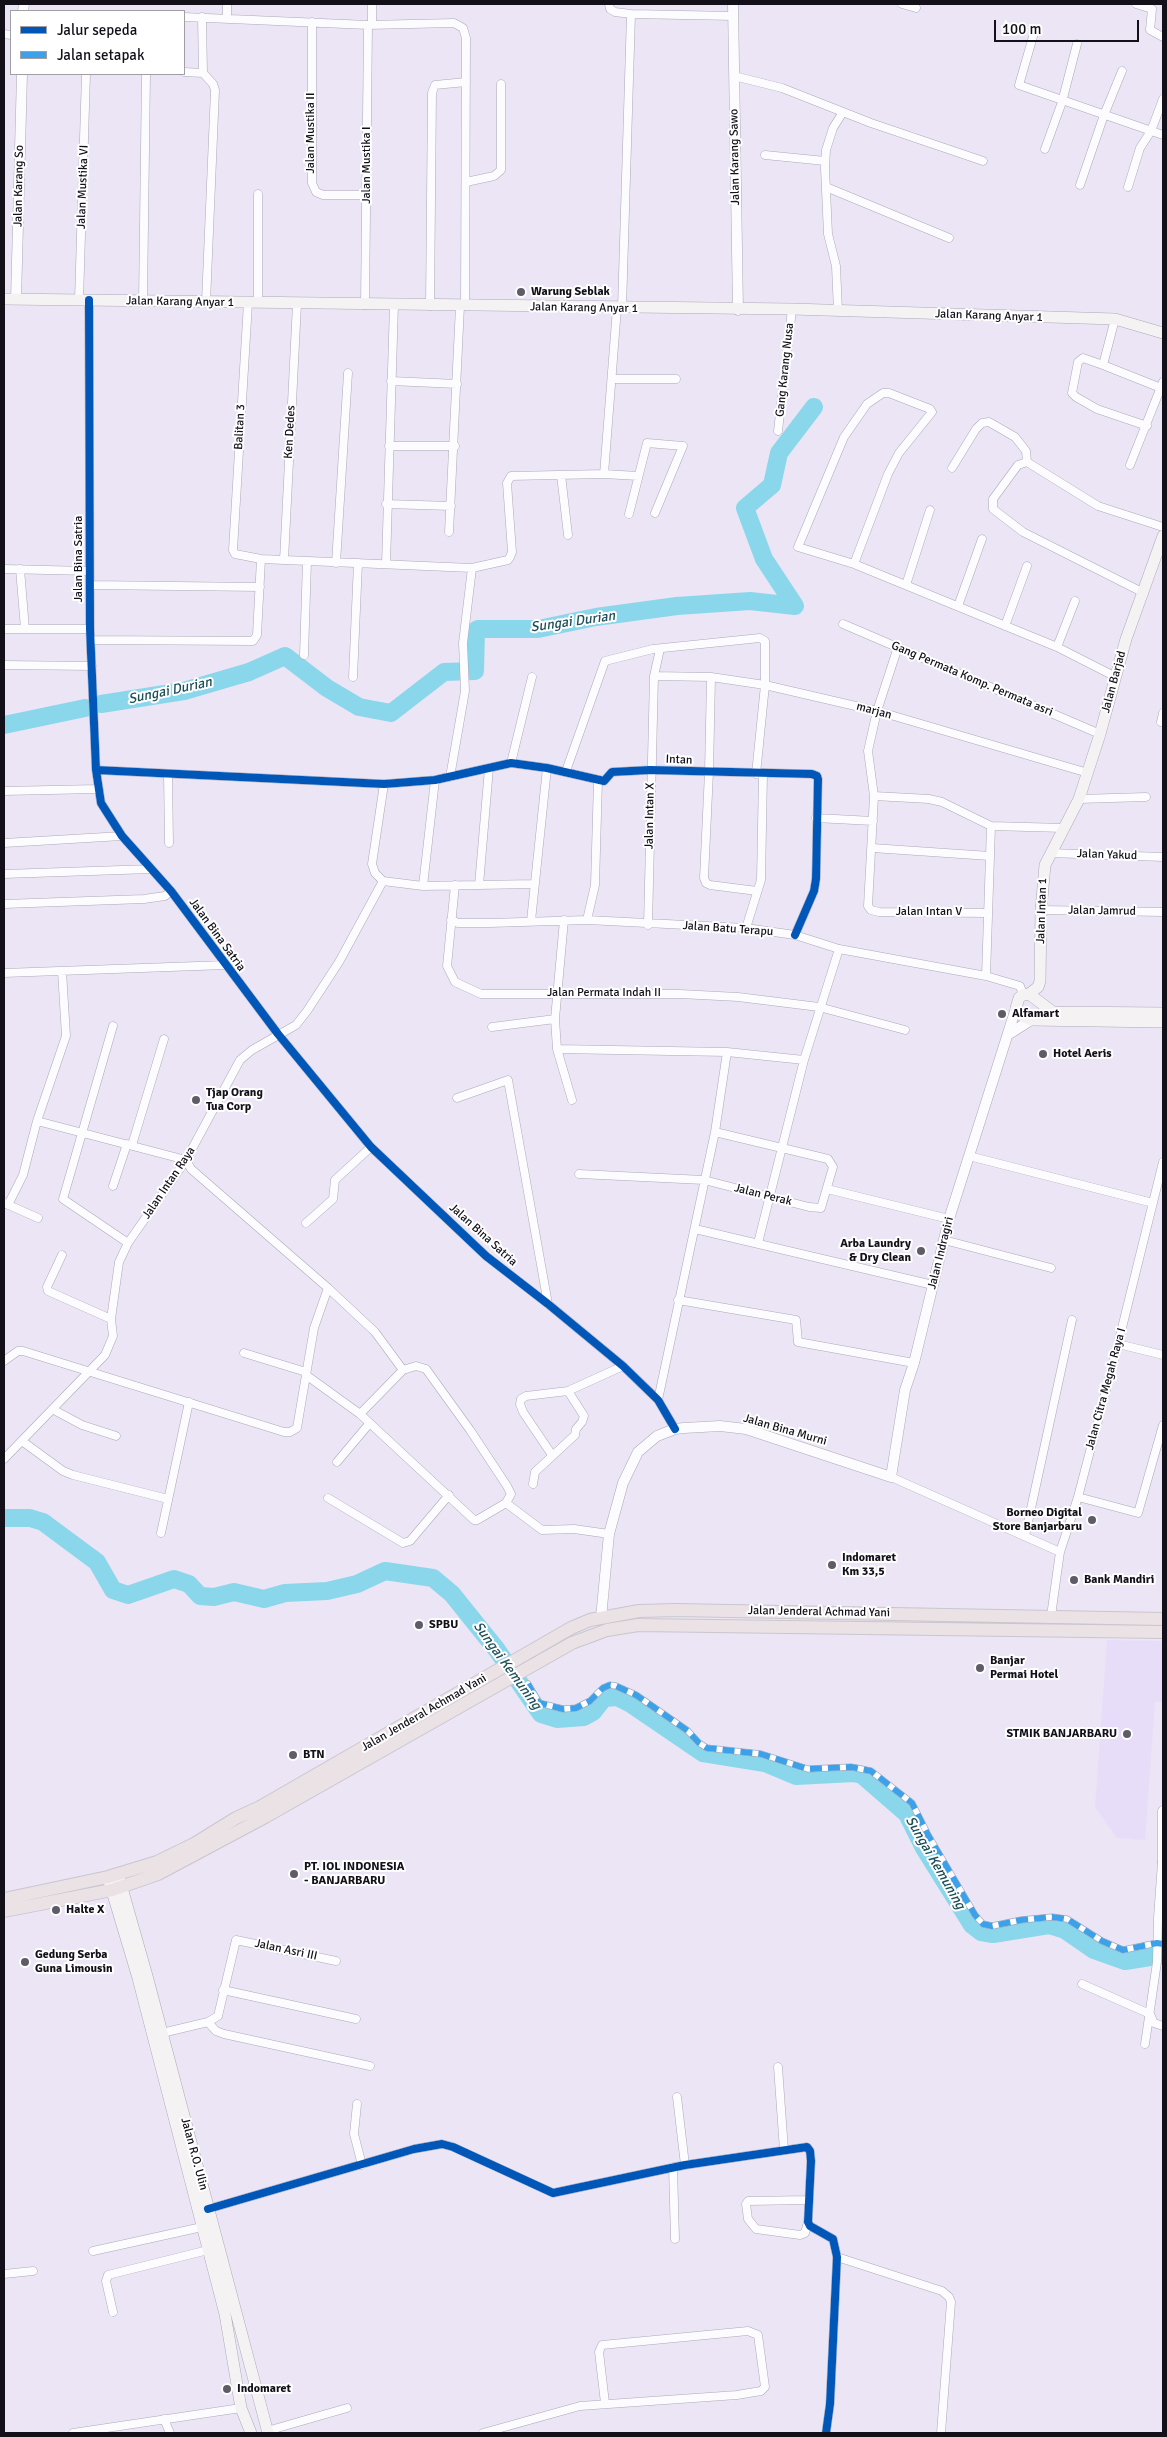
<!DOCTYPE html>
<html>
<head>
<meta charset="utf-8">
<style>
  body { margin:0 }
  #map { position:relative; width:1167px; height:2437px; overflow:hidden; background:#ebe5f6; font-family:Signika,sans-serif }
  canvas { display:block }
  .frame { position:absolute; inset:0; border:5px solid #13101a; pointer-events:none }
  .legend { position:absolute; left:10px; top:10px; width:175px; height:65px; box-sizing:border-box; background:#fff; border:1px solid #a19fa3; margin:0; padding:6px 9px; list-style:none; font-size:15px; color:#13101a }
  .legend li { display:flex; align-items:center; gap:10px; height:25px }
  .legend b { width:25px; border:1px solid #a19fa3 }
  .scale { position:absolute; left:994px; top:20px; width:145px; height:22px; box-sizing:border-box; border:2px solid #13101a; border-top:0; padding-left:6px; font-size:15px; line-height:18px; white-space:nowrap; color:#13101a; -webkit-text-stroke:4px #fff; paint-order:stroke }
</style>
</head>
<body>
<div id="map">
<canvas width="1167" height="2437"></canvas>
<div class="frame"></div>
<ul class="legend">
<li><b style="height:6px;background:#0057b8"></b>Jalur sepeda</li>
<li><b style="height:6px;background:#3da1ea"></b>Jalan setapak</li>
</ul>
<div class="scale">100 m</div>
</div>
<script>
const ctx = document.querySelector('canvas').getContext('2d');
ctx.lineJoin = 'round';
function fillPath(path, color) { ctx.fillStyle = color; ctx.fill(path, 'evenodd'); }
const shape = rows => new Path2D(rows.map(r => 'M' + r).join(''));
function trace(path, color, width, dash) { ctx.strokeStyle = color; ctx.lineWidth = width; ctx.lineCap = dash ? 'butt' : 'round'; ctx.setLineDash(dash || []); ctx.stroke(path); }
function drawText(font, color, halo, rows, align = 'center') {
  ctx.font = font + ' Signika,sans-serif'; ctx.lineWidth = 4; ctx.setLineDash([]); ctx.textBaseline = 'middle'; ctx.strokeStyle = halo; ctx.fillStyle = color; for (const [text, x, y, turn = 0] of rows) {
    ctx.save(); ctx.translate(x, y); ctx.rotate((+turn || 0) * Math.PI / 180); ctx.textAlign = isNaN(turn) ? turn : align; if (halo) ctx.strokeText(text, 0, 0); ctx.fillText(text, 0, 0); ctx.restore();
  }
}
fillPath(shape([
  [1107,1640,1163,1641,1163,1702,1155,1702,1145,1840,1117,1838,1095,1807]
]), '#e7ddf9');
trace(shape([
  [101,704,184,691,249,672,285,656,327,688,359,707,391,713,444,672,475,671,476,630,478,629,538,629,596,617,677,606,750,601,795,606,764,559,745,508,772,485,779,453,814,407],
  [4,725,85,708],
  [4,1518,30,1518,43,1522,97,1562,113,1590,128,1595,174,1579,189,1584,200,1596,214,1597,234,1592,264,1599,285,1593,327,1591,357,1584,385,1571,433,1578,452,1594,497,1650,541,1714,557,1719,584,1717,593,1712,604,1698,617,1697,631,1704,703,1753,765,1763,796,1776,854,1773,862,1775,907,1814,924,1848,972,1925,981,1932,993,1934,1049,1925,1065,1930,1094,1950,1125,1961,1163,1955]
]), '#8ad7eb', 18);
const pedestrian = shape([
  [528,1684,539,1703,563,1709,576,1708,590,1701,603,1688,610,1685,616,1686,636,1695,688,1731,699,1743,707,1748,761,1754,808,1769,851,1767,871,1771,912,1803,928,1835,975,1915,983,1924,992,1926,1021,1920,1052,1917,1067,1919,1102,1941,1123,1950,1157,1943,1163,1944]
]);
const minor = shape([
  [609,4,610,9,615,12,631,14,734,16],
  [902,4,916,8],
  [1136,4,1152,9,1150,30,1163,37],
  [184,17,368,25,454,23,463,28,466,38,465,306],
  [202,17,203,73,213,84,215,90,206,302],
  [227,18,227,4],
  [312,22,312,183,316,192,323,195,367,195],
  [372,24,372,4],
  [1034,33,1019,85,1163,135],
  [4,34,11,35],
  [184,72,203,73],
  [734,76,782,88,871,123,983,161],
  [1045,149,1062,102,1077,44],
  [765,155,825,161],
  [466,182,494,176,501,170,501,84],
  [1080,185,1104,115,1122,71],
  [826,187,949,238],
  [1128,187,1140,148,1151,131,1163,99],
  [258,194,258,302],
  [79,300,86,74],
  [89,300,90,629,96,770,101,803,122,836,171,891,278,1034,371,1147,486,1256,548,1304,623,1366,658,1400,675,1429],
  [143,301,146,74],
  [248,303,233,550,235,554,261,559,472,568,508,560,510,557,512,552,507,483,511,476,604,474,617,308],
  [365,305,368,25],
  [430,306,432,93,435,85,466,82],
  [622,308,631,14],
  [838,311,836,266,828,234,825,168,826,150,833,128,843,112],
  [1115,319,1103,365,1083,358,1078,362,1072,393,1076,397,1097,409,1147,426],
  [1103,365,1161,388],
  [612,379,676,379],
  [391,381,457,384],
  [778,431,792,309],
  [389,446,455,446],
  [1130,465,1163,382],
  [952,468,976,429,982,423,989,422,1015,437,1026,451,1027,462],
  [604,474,638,476],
  [561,475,568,535],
  [386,504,451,506],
  [629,514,647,443,683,446,655,513],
  [449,532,460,306],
  [284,560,297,304],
  [336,563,348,373],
  [386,564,394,305],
  [854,564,888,474,899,453,932,412,930,409,889,393,883,393,867,404,844,437,798,547,854,564,1057,647,1114,676],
  [4,569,89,571],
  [20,569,25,629],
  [90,585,260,587],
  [906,585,930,510],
  [1144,593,1023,532,993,509,993,499,1018,465,1027,462,1098,506,1163,527],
  [958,606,982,539],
  [843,624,1100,734],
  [1005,626,1027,566],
  [4,629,90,629],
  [91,640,253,641,257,635,261,559],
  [898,647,877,711,868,751,874,796,868,906,871,910,879,912,987,913],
  [1057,647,1075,601],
  [304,655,307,561],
  [4,665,92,666],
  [654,676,711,677,765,685,877,711,1088,773],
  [353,677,358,563],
  [711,677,709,772,704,878,706,883,710,885,757,891],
  [1161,722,1163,713],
  [511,763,532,677],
  [96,770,384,784,435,780,511,763,547,768,604,781,612,772,650,770,812,774,817,776,818,779,816,879,814,891,795,935],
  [566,771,605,661,653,649,760,638,765,641,765,685,756,774],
  [168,775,169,843],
  [450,777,465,691,463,643,472,568],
  [4,791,97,789],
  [874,796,929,799,942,802,991,826,1064,828],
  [1079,799,1146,797],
  [816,818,873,821],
  [4,843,122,836],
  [872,848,990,856],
  [1050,853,1163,857],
  [4,874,151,869],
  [383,881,423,886,534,884],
  [383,881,375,873,372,864,384,784],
  [455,885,447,966,455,982,481,994,680,994,738,997,819,1007,905,1030],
  [479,885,489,768],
  [423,886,435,780],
  [4,904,144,899,165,896,171,891],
  [1041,910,1163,912],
  [451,920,458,923,490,923,587,920,746,928,795,935,839,949,986,976,1020,986,1023,995],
  [564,920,555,1019,557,1049,727,1052,715,1132,658,1400],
  [587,920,595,885,598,780],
  [531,921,547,768],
  [648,925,654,676,660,649],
  [746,928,761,880,763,774],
  [62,971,66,1036,37,1121,186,1160,191,1169,328,1288,375,1332,403,1370,360,1414],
  [4,973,225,965],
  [986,976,991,826],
  [113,1026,63,1199,128,1243],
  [492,1027,555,1019],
  [557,1049,572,1100],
  [727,1052,804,1060],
  [457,1098,508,1080,548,1304],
  [132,1145,164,1039],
  [969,1156,1153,1203],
  [579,1174,704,1180,809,1207,821,1208,833,1167,828,1159,715,1132],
  [113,1186,127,1144],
  [827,1189,949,1219],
  [4,1203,38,1218],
  [8,1205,23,1175,37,1121],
  [306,1223,333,1199,335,1180,371,1147],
  [695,1229,933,1285],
  [944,1240,1051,1268],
  [758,1243,804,1060,839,949],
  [62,1255,47,1287,48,1291,111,1319],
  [678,1300,796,1320,798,1342,914,1363],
  [1118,1344,1163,1355],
  [244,1353,306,1372],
  [4,1361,18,1351,23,1351,284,1432,290,1432,297,1428,314,1328,328,1288],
  [403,1370,416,1366,426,1369,470,1430,507,1486,511,1494,506,1503],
  [306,1375,360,1414,474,1520,477,1520,506,1503,542,1530,574,1529,609,1534],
  [54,1410,82,1425,116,1436],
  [22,1441,63,1471,73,1475,168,1499],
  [552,1455,523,1412,520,1404,521,1399,526,1396,568,1391,623,1366],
  [4,1459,105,1355,113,1336,111,1319,119,1262,128,1243,186,1160,240,1060,252,1050,296,1025,307,1011,339,962,383,881],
  [337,1462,369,1424],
  [891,1477,1060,1552],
  [533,1484,535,1472,575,1435,576,1429,582,1422,584,1416,568,1391],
  [1078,1497,1138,1513,1163,1425],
  [328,1498,403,1543,410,1541,449,1495],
  [161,1533,189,1402],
  [1025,1536,1072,1320],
  [1051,1616,1060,1552,1078,1497,1118,1344,1163,1162],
  [1082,1984,1150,2014,1154,2023,1163,2026],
  [223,1990,356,2019],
  [208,2022,216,2031,224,2034,370,2066],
  [162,2033,208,2022,218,2016,236,1940,336,1961],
  [1145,2044,1157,1962,1158,1918,1162,1862],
  [778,2067,784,2150],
  [677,2097,685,2165],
  [357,2104,354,2134,362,2165],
  [673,2167,675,2239],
  [808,2200,748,2201,746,2204,748,2219,756,2229,800,2235,805,2233,808,2222],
  [208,2209,414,2149,442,2144,453,2147,553,2193,685,2165,807,2147,810,2151,811,2161,808,2222,810,2226,833,2239,837,2257,830,2404,826,2433],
  [93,2251,202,2227],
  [837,2257,942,2291,949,2297,951,2302,941,2433],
  [4,2274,33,2271],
  [113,2312,106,2281,108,2275,208,2250],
  [164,2419,170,2433],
  [267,2431,347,2408],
  [73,2433,241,2408],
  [483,2433,580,2406,737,2395,761,2391,765,2387,758,2335,748,2331,602,2345,599,2352,605,2403]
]);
const tertiary = shape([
  [733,4,738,310],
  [23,11,24,4],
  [16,299,22,74],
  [1009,1034,1031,1020],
  [601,1618,609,1534,623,1483,638,1452,657,1436,675,1429,684,1428,720,1426,746,1429,891,1477,905,1390,914,1363,949,1219,1016,1008],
  [1163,1811,1163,1862]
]);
const secondary = shape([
  [4,299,792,309,1115,319,1163,333],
  [1029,994,1038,987,1040,981,1041,910,1045,865,1079,799,1100,734,1126,639,1163,536],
  [1163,1013,1053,1012,1029,994,1023,995,1019,998,1016,1008,1021,1015,1031,1020,1163,1022],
  [118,1874,147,1976,268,2433],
  [109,1881,138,1978,225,2314,241,2408,251,2433]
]);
const trunk = shape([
  [4,1899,108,1877,157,1862,194,1844,236,1818,260,1807,571,1628,590,1620,639,1611,676,1610,1163,1619],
  [4,1911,112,1890,158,1874,265,1817,572,1643,607,1630,638,1625,1163,1632]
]);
trace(pedestrian, '#ada9b6', 7);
trace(minor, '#ada9b6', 9);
trace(tertiary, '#ada9b6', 11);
trace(secondary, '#ada9b6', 12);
trace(trunk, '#c9c6ce', 14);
trace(pedestrian, '#fcfbfe', 5.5);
trace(minor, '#fcfbfe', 8);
trace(tertiary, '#fcfbfe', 10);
trace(secondary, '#f5f2f4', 11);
trace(trunk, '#ebe2e6', 12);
trace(shape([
  [528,1684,539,1703,563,1709,576,1708,590,1701,603,1688,610,1685,616,1686,636,1695,688,1731,699,1743,707,1748,761,1754,808,1769,851,1767,871,1771,912,1803,928,1835,975,1915,983,1924,992,1926,1021,1920,1052,1917,1067,1919,1102,1941,1123,1950,1157,1943,1163,1944]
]), '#3da1ea', 6, [12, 6]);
trace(shape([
  [89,300,90,629,96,770,101,803,122,836,171,891,278,1034,371,1147,486,1256,548,1304,623,1366,658,1400,675,1429],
  [96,770,384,784,435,780,511,763,547,768,604,781,612,772,650,770,812,774,817,776,818,779,816,879,814,891,795,935],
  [208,2209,414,2149,442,2144,453,2147,553,2193,685,2165,807,2147,810,2151,811,2161,808,2222,810,2226,833,2239,837,2257,830,2404,826,2433]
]), '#0057b8', 8);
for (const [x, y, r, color] of [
  [521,292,5,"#5f5b67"],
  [1002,1014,5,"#5f5b67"],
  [1043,1054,5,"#5f5b67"],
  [196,1100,5,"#5f5b67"],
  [921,1251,5,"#5f5b67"],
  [1092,1520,5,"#5f5b67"],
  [832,1565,5,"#5f5b67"],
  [1074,1580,5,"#5f5b67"],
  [419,1625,5,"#5f5b67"],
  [980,1668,5,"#5f5b67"],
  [1127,1734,5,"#5f5b67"],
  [293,1755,5,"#5f5b67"],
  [294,1874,5,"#5f5b67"],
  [56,1910,5,"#5f5b67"],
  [25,1962,5,"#5f5b67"],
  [227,2389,5,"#5f5b67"]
]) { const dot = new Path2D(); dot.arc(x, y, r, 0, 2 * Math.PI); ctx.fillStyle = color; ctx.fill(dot); trace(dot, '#fff', 2); }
drawText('12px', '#13101a', '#fff', [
  ["Jalan Mustika II",311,133,-90],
  ["Jalan Karang Sawo",735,157,-91],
  ["Jalan Mustika I",367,165,-90],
  ["Jalan Karang So",19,186,-89],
  ["Jalan Mustika VI",83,187,-88],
  ["Jalan Karang Anyar 1",180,302,1],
  ["Jalan Karang Anyar 1",584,308,1],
  ["Jalan Karang Anyar 1",989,316,2],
  ["Gang Karang Nusa",785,370,-84],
  ["Balitan 3",240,427,-87],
  ["Ken Dedes",290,432,-87],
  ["Jalan Bina Satria",79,559,-90],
  ["Gang Permata Komp. Permata asri",972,679,23],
  ["Jalan Barjad",1114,682,-75],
  ["marjan",874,711,15],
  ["Intan",679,760,2],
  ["Jalan Intan X",650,816,-89],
  ["Jalan Yakud",1107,855,2],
  ["Jalan Intan 1",1042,911,-88],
  ["Jalan Jamrud",1102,911,1],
  ["Jalan Intan V",929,912],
  ["Jalan Batu Terapu",728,929,4],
  ["Jalan Bina Satria",217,935,54],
  ["Jalan Permata Indah II",604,993],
  ["Jalan Intan Raya",169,1183,-56],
  ["Jalan Perak",763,1195,14],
  ["Jalan Bina Satria",483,1235,42],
  ["Jalan Indragiri",941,1253,-76],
  ["Jalan Citra Megah Raya I",1106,1389,-75],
  ["Jalan Bina Murni",785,1430,16],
  ["Jalan Jenderal Achmad Yani",819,1612,1],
  ["Jalan Jenderal Achmad Yani",424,1713,-30],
  ["Jalan Asri III",286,1950,12],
  ["Jalan R.O. Ulin",194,2154,75]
]);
drawText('bold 12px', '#13101a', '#fff', [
  ["Warung Seblak",531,292],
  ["Alfamart",1012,1014],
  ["Hotel Aeris",1053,1054],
  ["Tjap Orang",206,1093],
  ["Tua Corp",206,1107],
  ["Arba Laundry",911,1244,"right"],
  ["& Dry Clean",911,1258,"right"],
  ["Borneo Digital",1082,1513,"right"],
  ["Store Banjarbaru",1082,1527,"right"],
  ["Indomaret",842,1558],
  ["Km 33,5",842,1572],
  ["Bank Mandiri",1084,1580],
  ["SPBU",429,1625],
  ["Banjar",990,1661],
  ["Permai Hotel",990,1675],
  ["STMIK BANJARBARU",1117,1734,"right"],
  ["BTN",303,1755],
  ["PT. IOL INDONESIA",304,1867],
  ["- BANJARBARU",304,1881],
  ["Halte X",66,1910],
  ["Gedung Serba",35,1955],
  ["Guna Limousin",35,1969],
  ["Indomaret",237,2389]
], 'left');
drawText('italic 14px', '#1d4f58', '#fff', [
  ["Sungai Durian",573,622,-8],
  ["Sungai Durian",170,691,-12],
  ["Sungai Kemuning",507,1666,54],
  ["Sungai Kemuning",935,1863,60]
]);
</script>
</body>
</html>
